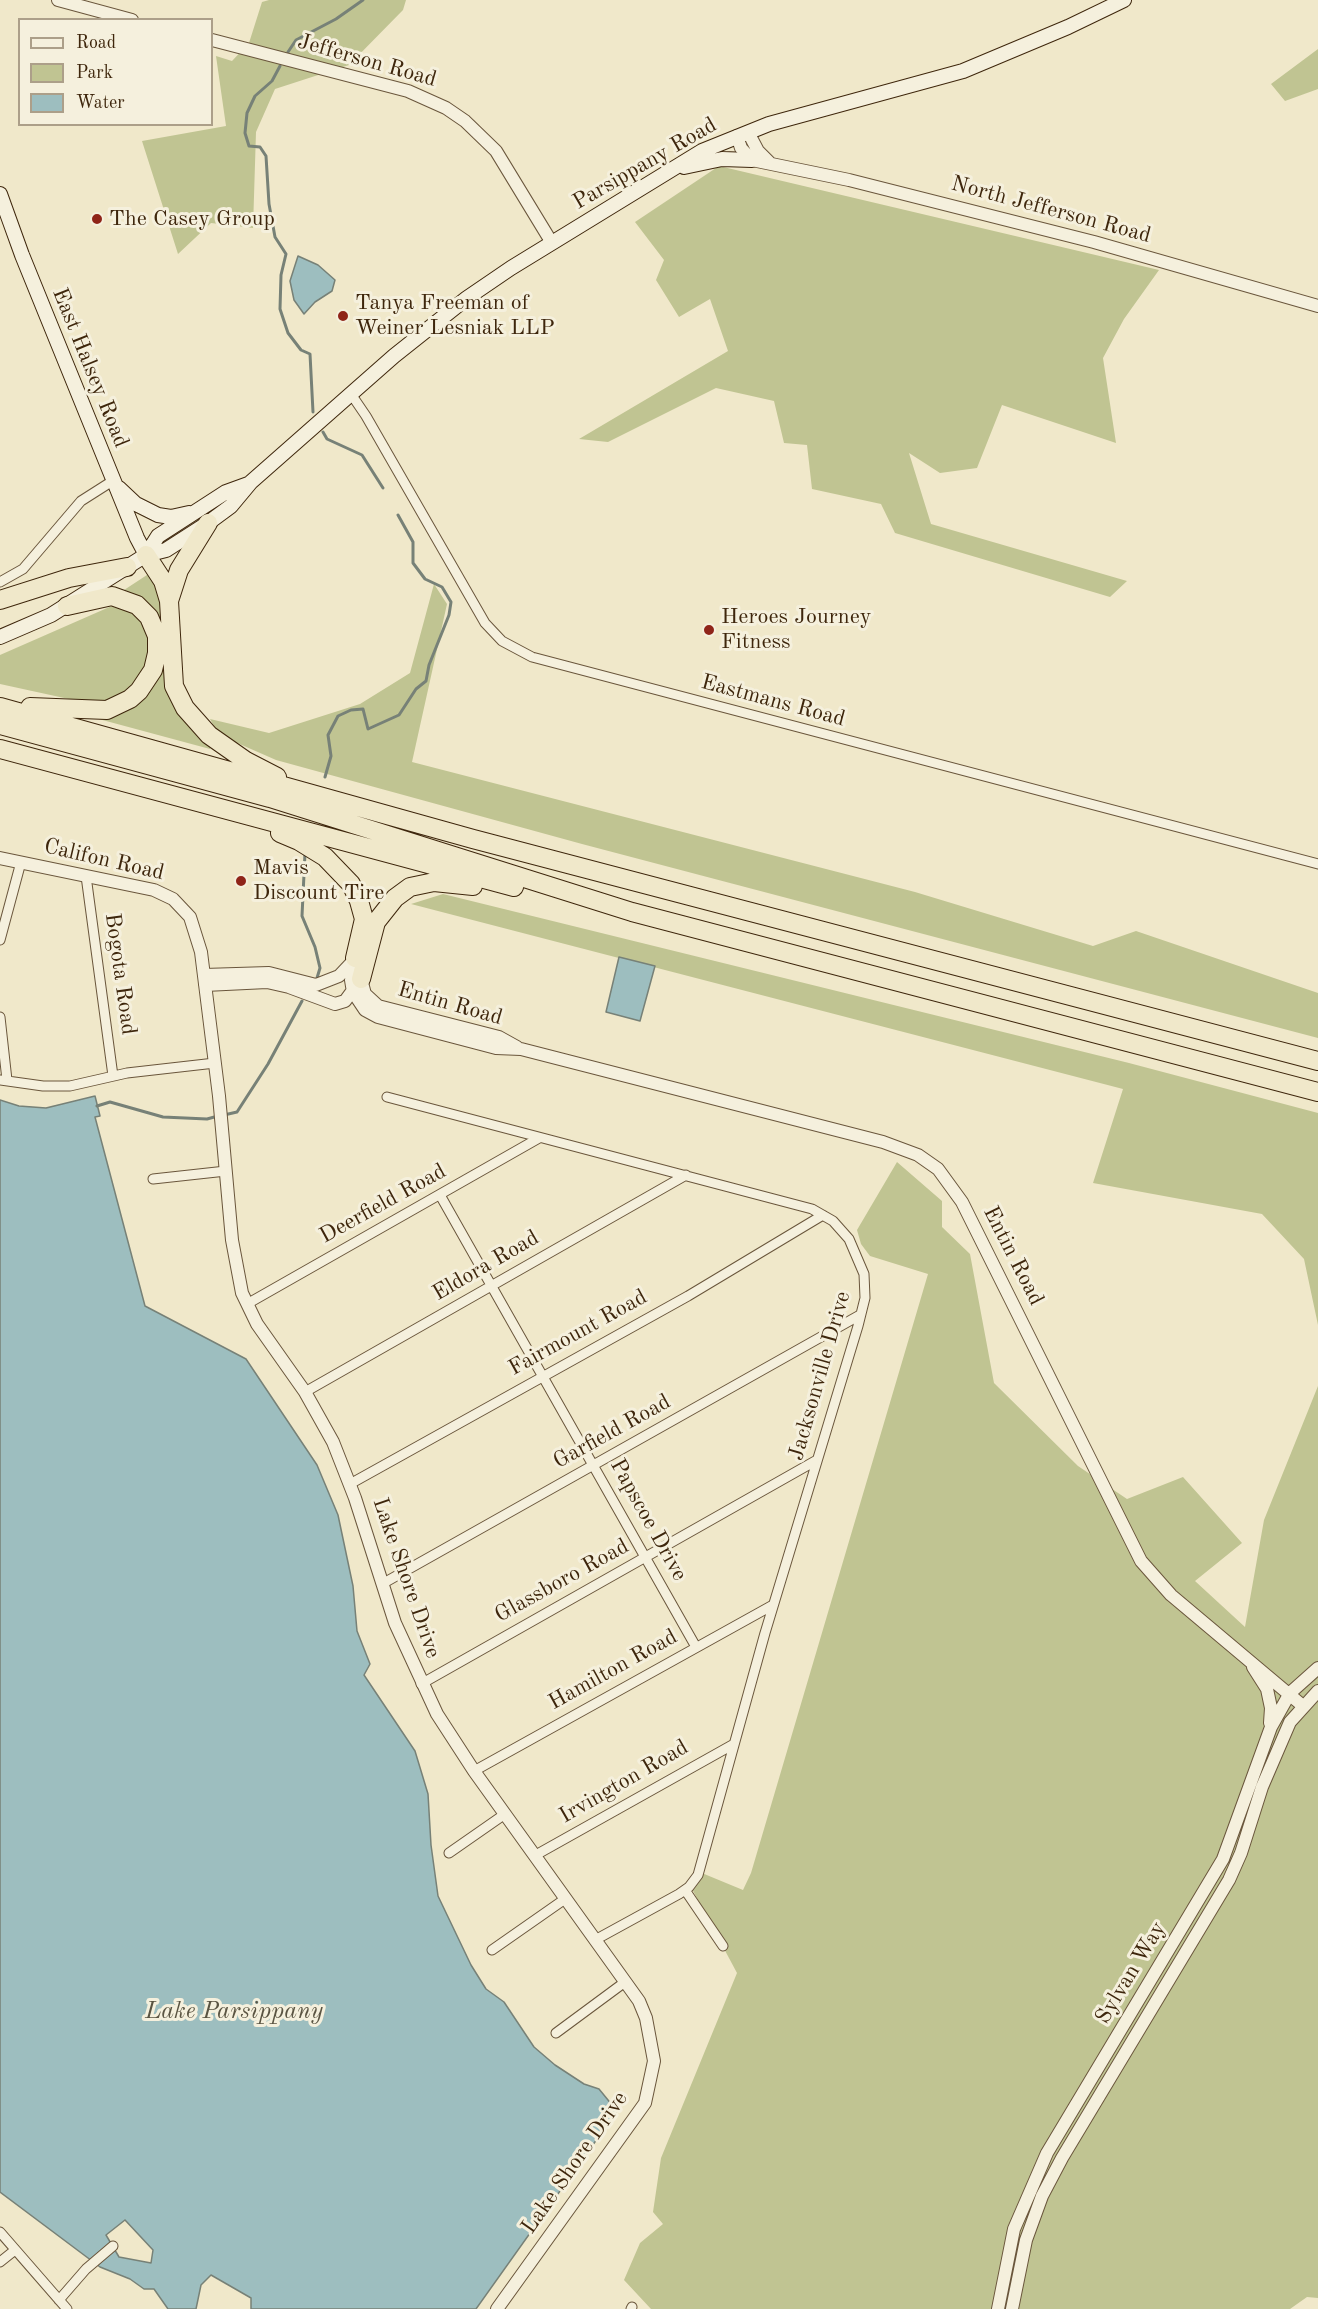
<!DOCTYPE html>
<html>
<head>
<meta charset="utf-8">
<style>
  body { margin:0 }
  #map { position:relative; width:1318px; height:2309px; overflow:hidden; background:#f0e8ca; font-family:"Old Standard TT",serif }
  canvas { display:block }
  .legend { position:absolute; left:18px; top:18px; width:195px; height:108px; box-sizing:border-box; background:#f5f0dd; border:2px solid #ac9f89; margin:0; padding:8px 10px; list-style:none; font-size:18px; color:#3e260c }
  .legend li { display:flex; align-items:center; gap:12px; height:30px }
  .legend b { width:30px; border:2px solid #ac9f89 }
</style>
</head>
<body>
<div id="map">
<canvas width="1318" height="2309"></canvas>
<ul class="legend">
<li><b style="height:8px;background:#f5f0dd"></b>Road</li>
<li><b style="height:16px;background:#c0c492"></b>Park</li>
<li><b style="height:16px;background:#9dbebf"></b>Water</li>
</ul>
</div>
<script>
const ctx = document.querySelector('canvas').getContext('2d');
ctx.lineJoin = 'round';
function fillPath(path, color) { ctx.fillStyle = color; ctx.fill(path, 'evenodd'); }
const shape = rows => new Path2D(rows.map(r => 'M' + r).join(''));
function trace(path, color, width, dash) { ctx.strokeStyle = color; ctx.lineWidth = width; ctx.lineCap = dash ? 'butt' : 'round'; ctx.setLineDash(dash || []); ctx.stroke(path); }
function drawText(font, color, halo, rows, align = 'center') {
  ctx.font = font + ' "Old Standard TT",serif'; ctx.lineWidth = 6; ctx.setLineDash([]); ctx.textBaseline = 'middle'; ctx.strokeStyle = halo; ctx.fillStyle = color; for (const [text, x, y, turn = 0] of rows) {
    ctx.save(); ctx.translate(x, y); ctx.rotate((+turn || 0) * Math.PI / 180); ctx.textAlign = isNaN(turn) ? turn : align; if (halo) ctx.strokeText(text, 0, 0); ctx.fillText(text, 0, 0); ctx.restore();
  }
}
fillPath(shape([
  [269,0,406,0,403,10,349,65,275,89,256,132,253,228,211,223,178,254,142,141,226,126,216,56,232,61,249,43,262,2],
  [1318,49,1318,89,1285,101,1271,84],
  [719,166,1159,270,1124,319,1103,358,1116,443,1002,405,977,468,940,473,909,453,931,524,1127,581,1110,597,895,533,881,504,812,489,807,445,784,443,774,401,716,388,608,442,579,439,728,351,710,299,679,317,656,280,664,260,635,222],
  [150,573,159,587,166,674,212,746,210,749,95,718,109,714,161,651,121,592],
  [434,584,447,604,412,762,915,892,1093,946,1136,931,1318,993,1318,1038,582,844,276,760,219,735,210,719,269,733,360,704,410,673],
  [114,605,128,609,140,618,149,637,145,669,131,689,108,703,78,701,0,684,0,655],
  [443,894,1129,1063,1318,1113,1318,1325,1304,1259,1262,1214,1093,1183,1123,1089,411,904],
  [897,1162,942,1201,942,1227,970,1254,994,1383,1078,1466,1127,1499,1183,1477,1242,1543,1195,1581,1245,1627,1264,1520,1318,1386,1318,2298,1307,2297,1290,2309,651,2309,624,2280,640,2243,663,2224,653,2212,661,2158,737,1973,691,1887,697,1871,743,1890,751,1873,928,1274,870,1256,861,1244,857,1230]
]), '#c0c492');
const water = shape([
  [298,256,318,265,335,280,332,291,315,302,304,314,294,300,290,281,298,256],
  [619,957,655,966,640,1021,606,1012,619,957],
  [95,1096,100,1116,95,1117,145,1306,246,1359,317,1465,338,1515,353,1586,357,1631,370,1664,364,1675,415,1751,428,1794,431,1845,438,1896,471,1965,486,1989,504,2002,534,2047,555,2065,584,2084,599,2089,617,2111,476,2309,251,2309,251,2298,211,2275,201,2285,196,2309,168,2309,154,2289,144,2289,130,2279,100,2267,0,2192,0,1100,19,1106,46,1108,95,1096],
  [125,2220,153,2250,151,2263,119,2257,106,2235,125,2220]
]);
fillPath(water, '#9dbebf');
trace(water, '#778177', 1.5);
trace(shape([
  [288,52,296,40,336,19,363,0],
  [280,66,272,81,255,96,247,113,245,133,249,146,260,147,266,156,269,204,275,237,286,254,281,275,280,309,288,333,301,350,310,354,313,412],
  [323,432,327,439,362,455,383,488],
  [325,777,331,756,328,735,338,716,351,710,363,709,368,729,399,715,416,689,426,681,429,665,449,615,451,602,442,587,425,579,413,563,413,542,398,515],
  [305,853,302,916,315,947,320,968,317,978],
  [97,1106,110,1102,163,1117,207,1119,218,1116],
  [224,1115,237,1112,268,1064,302,1001]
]), '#778177', 3);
const minor = shape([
  [351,394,366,416,485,623,502,641,532,657,1318,864],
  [0,582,23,569,81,501,114,480],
  [86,876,113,1076],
  [0,940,21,862],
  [0,1017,7,1080],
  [0,1080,43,1086,70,1086,127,1073,215,1063],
  [387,1097,812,1209,833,1221,849,1239,864,1274,865,1298,858,1326,765,1633,698,1875,689,1887,679,1894,595,1940],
  [153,1179,226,1171],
  [440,1195,696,1647],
  [247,1304,539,1138],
  [305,1392,686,1175],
  [350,1484,688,1296,823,1215],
  [382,1584,860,1315],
  [421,1684,817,1460],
  [474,1771,773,1605],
  [449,1853,505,1814],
  [534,1856,734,1744],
  [685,1890,723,1946],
  [492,1950,565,1899],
  [556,2033,625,1982],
  [0,2232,67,2309],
  [0,2262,15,2250],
  [59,2300,86,2269,113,2246],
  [631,2309,632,2307]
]);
const tertiary = shape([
  [58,0,132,20],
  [212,40,408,91,446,108,465,121,496,151,552,243],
  [748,132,758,151,770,163],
  [737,136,741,148,752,160,849,180,1094,242,1318,306],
  [0,858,154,890,173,899,190,917,201,952,219,1096,232,1240,242,1293,257,1324,305,1392,333,1442,355,1498,395,1623,437,1714,474,1771,639,2001,646,2018,654,2061,645,2103,497,2309],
  [355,958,351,980,353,992,365,1010,378,1017,496,1048,521,1049,883,1142,918,1155,938,1169,962,1202,1141,1561,1171,1595,1303,1706],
  [204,975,269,973,316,985,339,976,355,959],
  [361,979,365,994,378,1006,499,1037,517,1047],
  [205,985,267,982,289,987,335,1004,345,1001,356,986],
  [1253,1667,1267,1689,1271,1708,1270,1723],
  [998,2309,1014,2229,1047,2153,1223,1859,1271,1727,1290,1693,1318,1668],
  [1012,2309,1026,2240,1042,2196,1062,2158,1229,1880,1241,1853,1262,1787,1290,1722,1318,1691]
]);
const secondary = shape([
  [684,167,722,159,752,160],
  [0,194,22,255,137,538,146,555],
  [119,488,136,504,158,515,171,517,189,513],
  [146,555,158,536,226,492,248,484],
  [0,637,51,615,146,555,166,550,208,523,231,506,251,482,394,356,467,298,511,268,702,151,769,124,963,71,1068,27,1124,0]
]);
const motorway = shape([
  [208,523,179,570,169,601,174,686,185,708,209,735,246,761,277,777],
  [146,555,163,581,169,601],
  [0,600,69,578,127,567],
  [0,707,473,839,1318,1061],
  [30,707,107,710,130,699,139,691,153,670,157,653,157,636,149,617,137,605,112,596,67,606],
  [0,725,270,798,632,912,1318,1092],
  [0,749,514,887],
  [280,833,299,841,325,857,351,884,359,901,364,919,355,958],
  [361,979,376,922,395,898,410,887,434,882,473,886]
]);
trace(minor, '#6a563c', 11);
trace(tertiary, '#6a563c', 14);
trace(secondary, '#3e260c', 16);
trace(motorway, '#3e260c', 20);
trace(minor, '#f5f0dd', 9);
trace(tertiary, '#f5f0dd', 12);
trace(secondary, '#f5f0dd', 14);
trace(motorway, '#f0e8ca', 18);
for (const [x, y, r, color] of [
  [97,219,6,"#8f2418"],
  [343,316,6,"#8f2418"],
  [709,630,6,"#8f2418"],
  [241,881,6,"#8f2418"]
]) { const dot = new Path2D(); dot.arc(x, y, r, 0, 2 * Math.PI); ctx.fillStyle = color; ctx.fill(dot); trace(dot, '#f5f0dd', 2); }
drawText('22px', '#3e260c', '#f5f0dd', [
  ["Jefferson Road",367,61,16],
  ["Parsippany Road",645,164,-30],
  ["North Jefferson Road",1051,210,15],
  ["East Halsey Road",90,368,68],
  ["Eastmans Road",773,701,15],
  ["Califon Road",104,860,13],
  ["Bogota Road",120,974,82],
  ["Entin Road",450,1004,16],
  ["Deerfield Road",383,1204,-29],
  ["Entin Road",1013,1256,63],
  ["Eldora Road",486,1266,-30],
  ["Fairmount Road",578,1333,-29],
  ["Jacksonville Drive",820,1376,-74],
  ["Garfield Road",612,1432,-29],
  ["Papscoe Drive",648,1520,61],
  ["Lake Shore Drive",406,1578,71],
  ["Glassboro Road",562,1581,-29],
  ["Hamilton Road",613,1670,-29],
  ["Irvington Road",624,1782,-30],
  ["Sylvan Way",1131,1973,-59],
  ["Lake Shore Drive",575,2163,-55]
]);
drawText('22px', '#3e260c', '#f5f0dd', [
  ["The Casey Group",109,219],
  ["Tanya Freeman of",355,303],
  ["Weiner Lesniak LLP",355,328],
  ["Heroes Journey",721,617],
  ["Fitness",721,642],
  ["Mavis",253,868],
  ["Discount Tire",253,893]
], 'left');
drawText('italic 24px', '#5a5442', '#f5f0dd', [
  ["Lake Parsippany",234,2012]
]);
</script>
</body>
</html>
